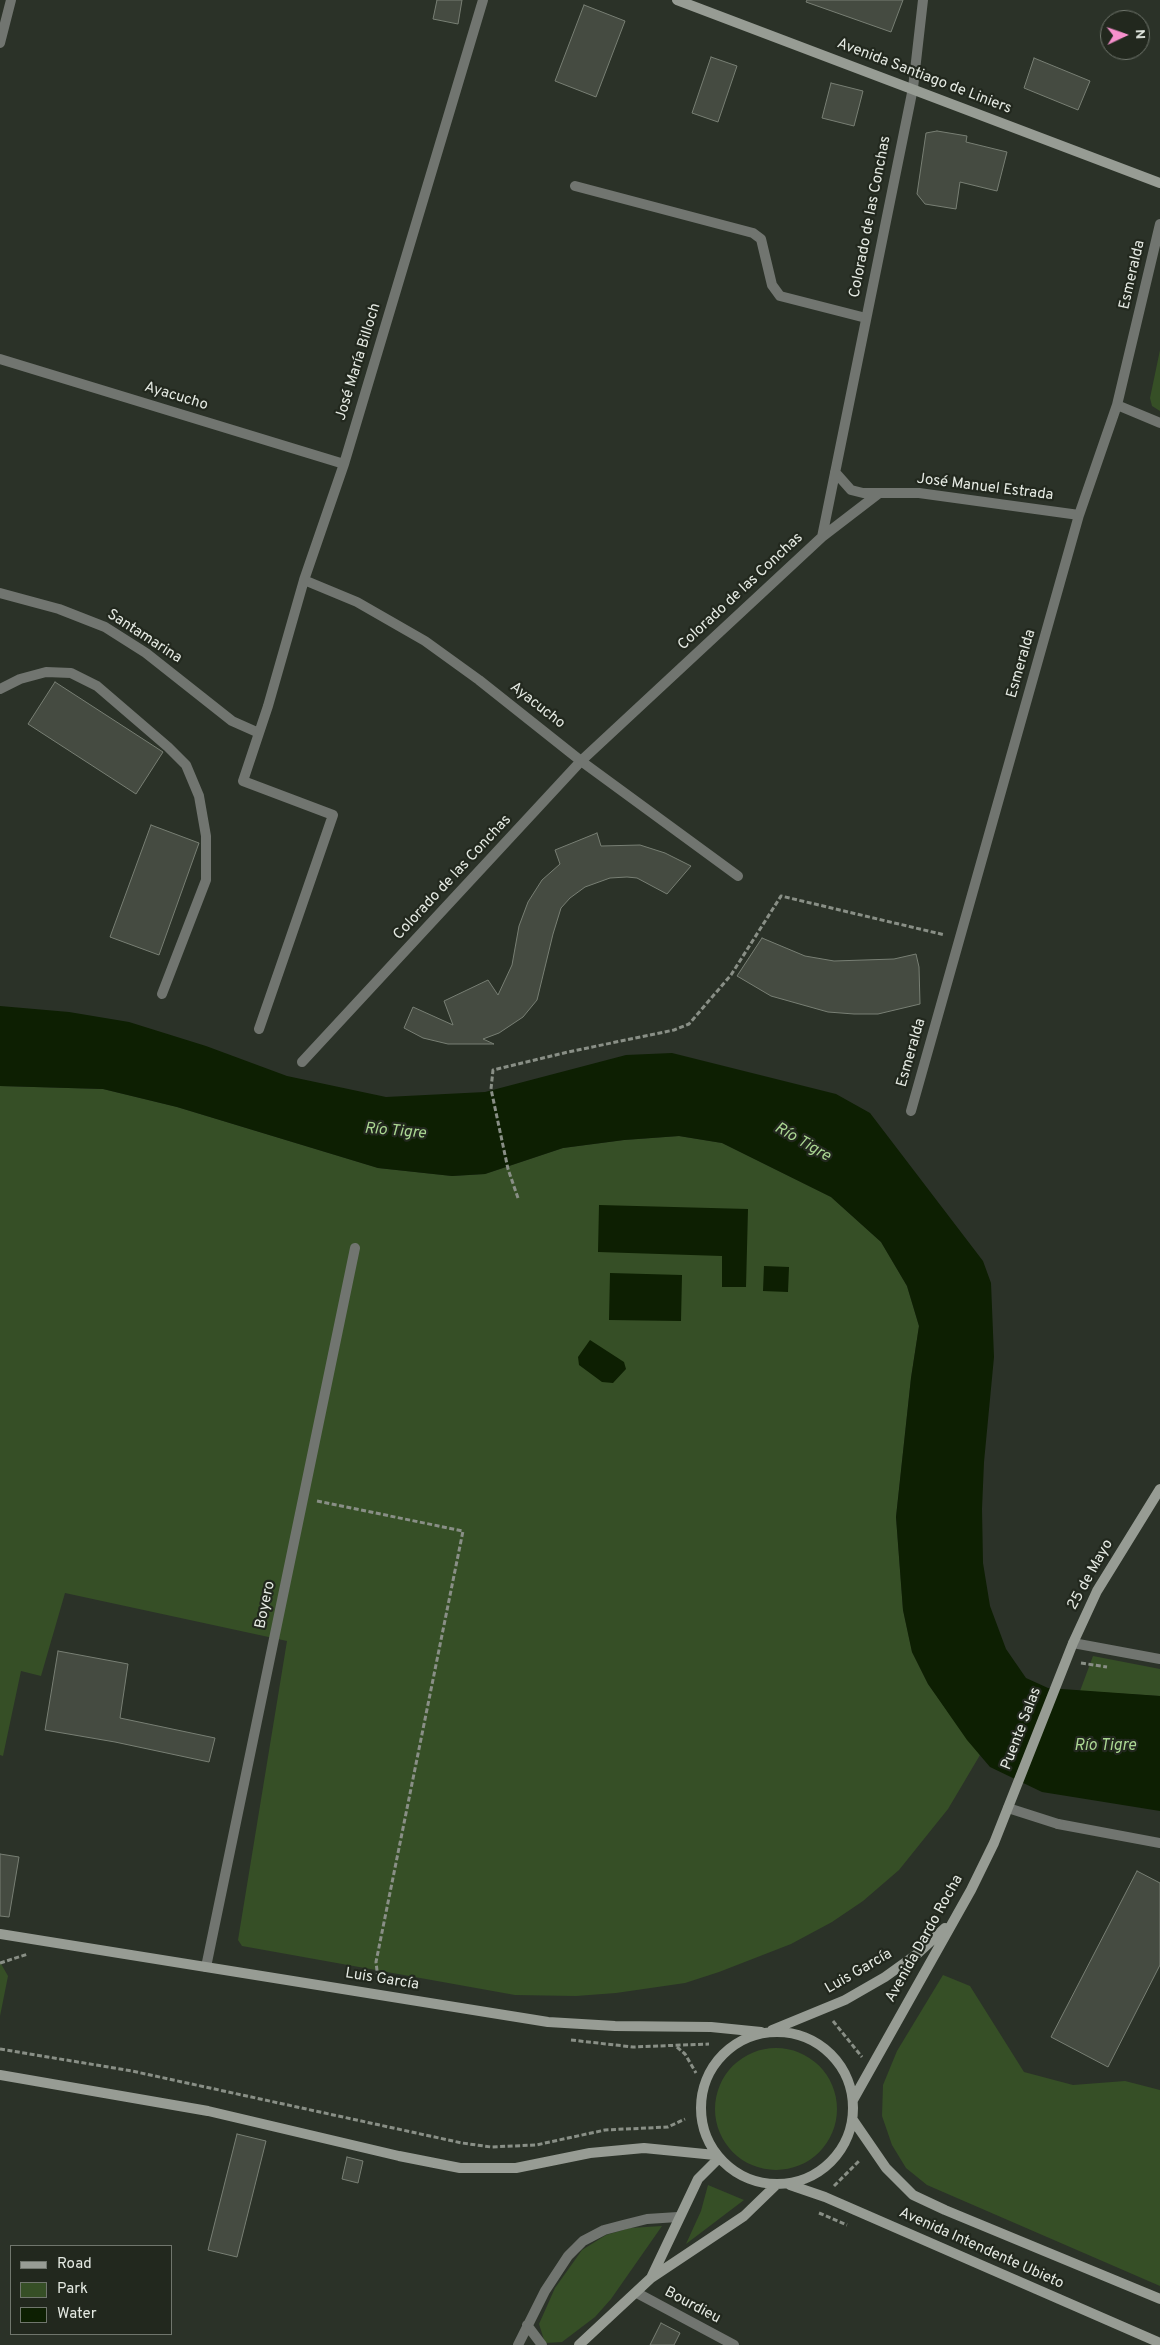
<!DOCTYPE html>
<html>
<head>
<meta charset="utf-8">
<style>
  body { margin:0 }
  #map { position:relative; width:1160px; height:2345px; overflow:hidden; background:#2b3228; font-family:Overpass,sans-serif }
  canvas { display:block }
  .legend { position:absolute; left:10px; top:2245px; width:162px; height:90px; box-sizing:border-box; background:#22281e; border:1px solid #70766d; margin:0; padding:6px 9px; list-style:none; font-size:15px; color:#e5eae3 }
  .legend li { display:flex; align-items:center; gap:10px; height:25px }
  .legend b { width:25px; border:1px solid #70766d }
  .north { position:absolute; left:1100px; top:10px; width:50px; height:50px; box-sizing:border-box; background:#22281e; border:1px solid #70766d; border-radius:50%; rotate:87deg; font-size:14px; font-weight:700; line-height:20px; text-align:center; color:#e5eae3 }
  .north::after { content:''; display:block; margin:auto; width:18px; height:22px; background:#f790cd; clip-path:polygon(50% 0,100% 100%,50% 72%,0 100%) }
</style>
</head>
<body>
<div id="map">
<canvas width="1160" height="2345"></canvas>
<ul class="legend">
<li><b style="height:6px;background:#979c94"></b>Road</li>
<li><b style="height:14px;background:#364f26"></b>Park</li>
<li><b style="height:14px;background:#0d1f02"></b>Water</li>
</ul>
<div class="north">N</div>
</div>
<script>
const ctx = document.querySelector('canvas').getContext('2d');
ctx.lineJoin = 'round';
function fillPath(path, color) { ctx.fillStyle = color; ctx.fill(path, 'evenodd'); }
const shape = rows => new Path2D(rows.map(r => 'M' + r).join(''));
function trace(path, color, width, dash) { ctx.strokeStyle = color; ctx.lineWidth = width; ctx.lineCap = dash ? 'butt' : 'round'; ctx.setLineDash(dash || []); ctx.stroke(path); }
function drawText(font, color, halo, rows, align = 'center') {
  ctx.font = font + ' Overpass,sans-serif'; ctx.lineWidth = 4.5; ctx.setLineDash([]); ctx.textBaseline = 'middle'; ctx.strokeStyle = halo; ctx.fillStyle = color; for (const [text, x, y, turn = 0] of rows) {
    ctx.save(); ctx.translate(x, y); ctx.rotate((+turn || 0) * Math.PI / 180); ctx.textAlign = isNaN(turn) ? turn : align; if (halo) ctx.strokeText(text, 0, 0); ctx.fillText(text, 0, 0); ctx.restore();
  }
}
fillPath(shape([
  [1160,350,1160,411,1152,406,1150,398],
  [0,1086,103,1089,177,1107,378,1168,452,1176,485,1174,563,1148,624,1140,679,1136,722,1143,831,1197,881,1242,907,1286,919,1326,911,1378,896,1517,903,1610,912,1652,928,1684,980,1755,948,1809,899,1870,863,1901,832,1922,791,1944,719,1972,685,1983,616,1993,576,1996,515,1995,242,1946,238,1940,287,1641,65,1593,41,1676,21,1671,3,1756,0,1755],
  [1093,1656,1160,1669,1160,1696,1080,1691],
  [0,1962,8,1976,0,2016],
  [943,1975,970,1986,1024,2072,1073,2085,1125,2081,1160,2090,1160,2286,927,2185,906,2168,892,2145,882,2116,883,2085,897,2051],
  '715 2109a61 61 0 1 1 122 0a61 61 0 1 1-122 0Z',
  [708,2185,744,2200,686,2244,701,2211],
  [662,2226,611,2299,595,2317,562,2342,545,2343,539,2324,555,2288,582,2250,606,2235,630,2228]
]), '#364f26');
fillPath(shape([
  [0,1006,69,1012,129,1022,206,1046,287,1076,386,1097,485,1092,626,1055,672,1053,836,1094,870,1113,983,1261,991,1283,994,1357,984,1462,982,1509,983,1563,990,1606,1006,1649,1026,1678,1048,1688,1160,1696,1160,1811,1042,1792,990,1767,967,1740,928,1684,912,1652,903,1610,896,1517,911,1378,919,1326,907,1286,881,1242,831,1197,722,1143,679,1136,624,1140,563,1148,485,1174,452,1176,378,1168,177,1107,103,1089,0,1086],
  [599,1205,748,1209,746,1287,722,1287,722,1256,598,1252],
  [764,1266,789,1267,788,1292,763,1291],
  [610,1273,682,1275,681,1321,609,1320],
  [590,1340,624,1362,626,1369,613,1383,602,1382,579,1365,578,1357]
]), '#0d1f02');
const building = shape([
  [437,0,462,0,458,24,433,19,437,0],
  [807,0,903,0,891,32,806,2,807,0],
  [584,5,625,21,596,97,555,81,584,5],
  [711,57,737,66,718,122,692,113,711,57],
  [1034,58,1090,81,1078,110,1024,88,1034,58],
  [831,83,863,91,854,126,822,118,831,83],
  [937,131,967,136,966,142,1007,152,997,191,960,182,956,209,925,204,917,194,926,133,937,131],
  [55,682,163,752,136,794,28,724,55,682],
  [151,825,199,843,159,955,110,937,151,825],
  [597,833,601,846,640,845,665,853,691,866,667,894,637,878,627,877,610,878,585,887,570,898,561,908,553,934,537,1000,523,1017,499,1033,483,1039,494,1044,448,1044,423,1038,404,1028,413,1007,453,1025,444,1001,488,980,498,995,512,965,519,926,528,902,542,880,560,864,555,850,597,833],
  [762,938,805,956,834,961,894,959,916,954,919,967,920,1004,878,1014,854,1014,828,1012,771,996,737,976,762,938],
  [58,1651,128,1664,120,1718,215,1738,209,1762,115,1742,45,1730,58,1651],
  [0,1854,19,1857,9,1917,0,1916,0,1854],
  [1137,1871,1160,1883,1160,1965,1108,2067,1051,2037,1137,1871],
  [237,2134,266,2141,237,2257,208,2250,237,2134],
  [347,2157,363,2161,358,2183,342,2179,347,2157],
  [661,2323,680,2333,674,2345,650,2345,661,2323]
]);
fillPath(building, '#454b41');
trace(building, '#787f74', 1);
trace(shape([
  [518,1198,508,1169,491,1089,493,1070,568,1052,674,1030,689,1024,731,975,781,896,945,935],
  [317,1501,463,1531,376,1962,378,1979],
  [1081,1663,1107,1667],
  [0,1963,28,1954],
  [833,2021,862,2057],
  [571,2040,633,2047,709,2044],
  [677,2047,685,2054,696,2073],
  [0,2049,132,2071,462,2143,491,2147,536,2145,605,2130,668,2127,685,2119],
  [834,2186,860,2160],
  [819,2213,847,2225]
]), '#898f86', 3, [5, 2.5]);
trace(shape([
  [575,186,753,233,761,239,772,285,780,296,866,318],
  [1058,1824,1160,1843]
]), '#717570', 10);
trace(shape([
  [0,43,11,0],
  [0,359,344,464],
  [1117,405,1160,423],
  [835,472,851,490,863,493,919,493,1079,515],
  [822,537,913,88,923,0],
  [304,580,357,602,425,641,479,680,581,761,738,876],
  [0,593,59,609,105,627,146,653,232,721,259,733],
  [0,689,20,679,46,672,71,673,97,686,168,747,186,765,199,796,206,836,206,880,162,994],
  [259,1029,333,815,243,781,268,706,304,580,344,464,483,0],
  [302,1062,581,761,822,537,878,494],
  [911,1111,1079,515,1117,405,1160,224],
  [1073,1643,1160,1659],
  [1008,1808,1058,1824],
  [206,1967,355,1248],
  [637,2293,734,2345],
  [527,2325,542,2345],
  [518,2345,545,2291,568,2256,583,2241,604,2230,623,2225,647,2219,678,2217]
]), '#717570', 10);
trace(shape([
  [677,0,1160,183],
  [0,1934,548,2022,615,2026,711,2027,761,2032],
  [772,2030,845,2000,885,1977,917,1954,945,1928],
  '701 2108a76 76 0 1 1 152 0a76 76 0 1 1-152 0Z',
  [0,2075,208,2111,399,2156,460,2168,516,2168,590,2153,644,2148,715,2155],
  [853,2100,971,1890,994,1843,1073,1643,1097,1591,1160,1489],
  [853,2120,886,2168,913,2195,945,2210,1160,2299],
  [790,2185,825,2197,1160,2343],
  [651,2278,698,2179,718,2159],
  [579,2345,651,2278,744,2216,776,2185]
]), '#979c94', 10);
drawText('15px', '#e5eae3', '#22281e', [
  ["Avenida Santiago de Liniers",924,77,21],
  ["Colorado de las Conchas",871,217,-79],
  ["Esmeralda",1133,275,-77],
  ["José María Billoch",359,362,-73],
  ["Ayacucho",176,397,17],
  ["José Manuel Estrada",985,488,7],
  ["Colorado de las Conchas",741,592,-43],
  ["Santamarina",144,637,33],
  ["Esmeralda",1022,664,-74],
  ["Ayacucho",537,706,38],
  ["Colorado de las Conchas",453,878,-47],
  ["Esmeralda",912,1053,-74],
  ["25 de Mayo",1091,1575,-61],
  ["Boyero",266,1605,-78],
  ["Puente Salas",1022,1729,-69],
  ["Avenida Dardo Rocha",925,1939,-61],
  ["Luis García",859,1972,-30],
  ["Luis García",382,1980,9],
  ["Avenida Intendente Ubieto",981,2249,24],
  ["Bourdieu",692,2306,28]
]);
drawText('italic 16px', '#abd793', '#22281e', [
  ["Río Tigre",395,1132,5],
  ["Río Tigre",802,1143,30],
  ["Río Tigre",1105,1747]
]);
</script>
</body>
</html>
